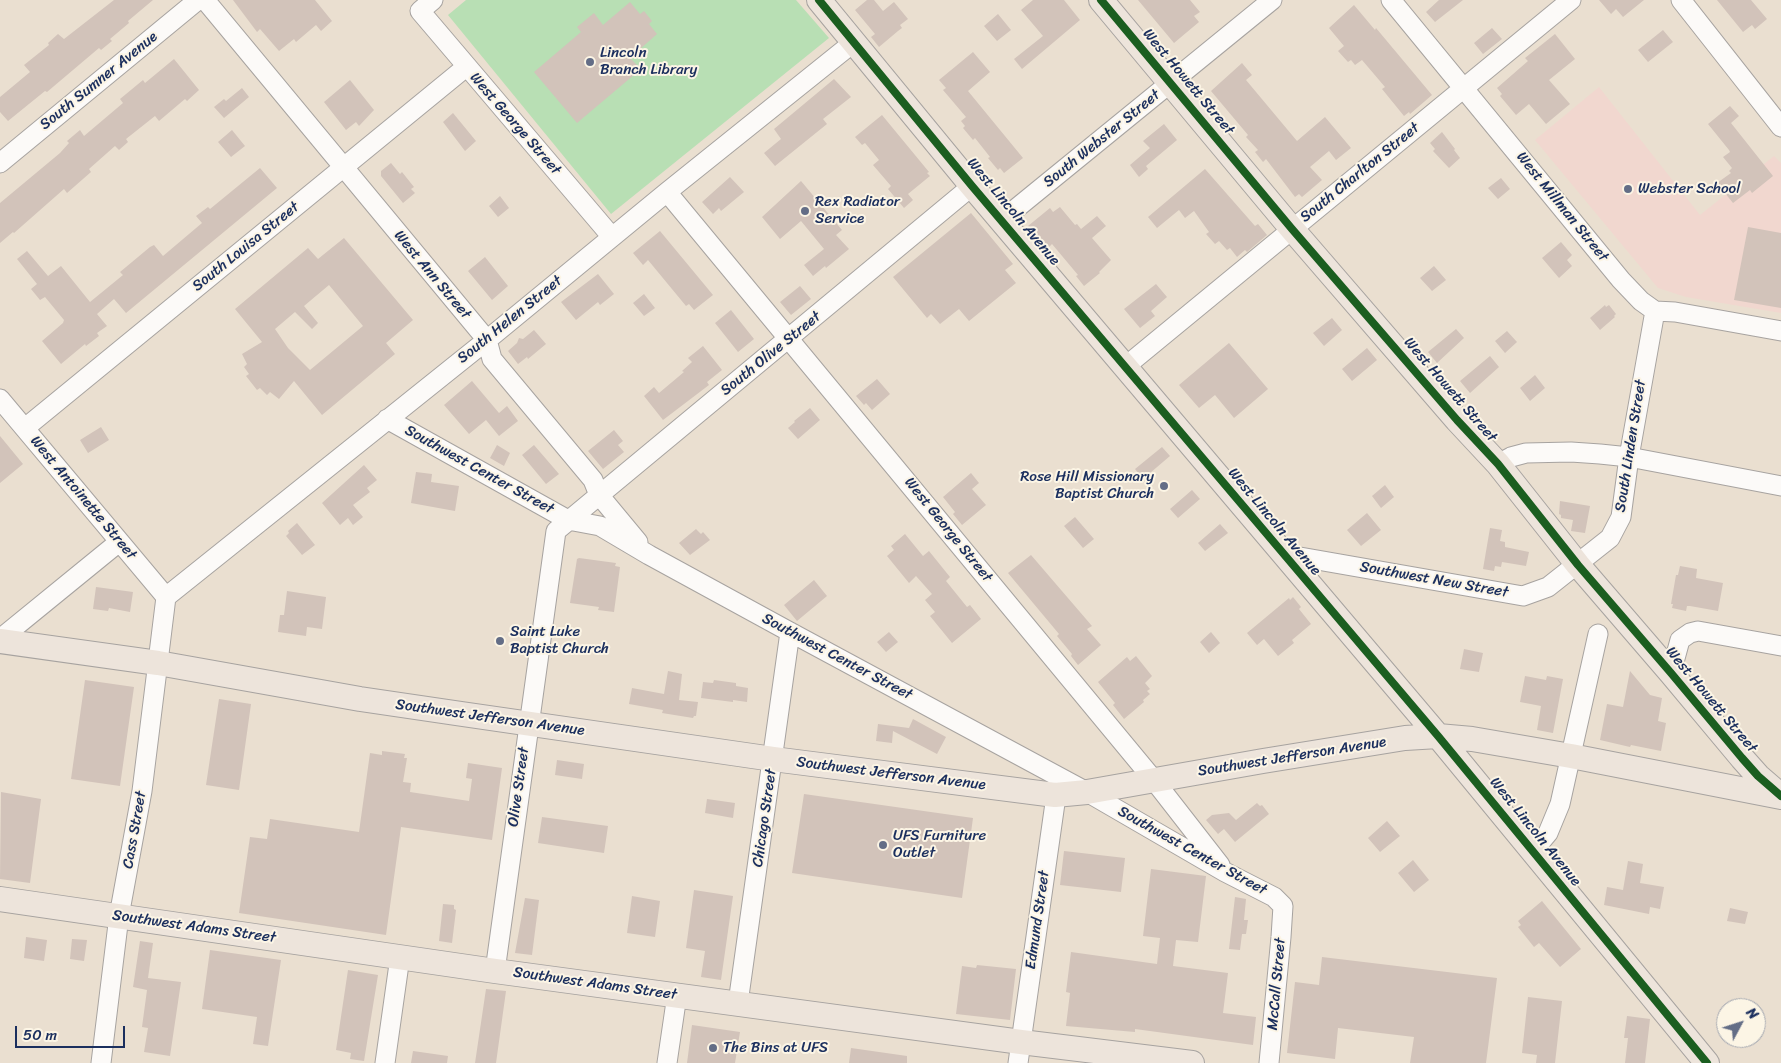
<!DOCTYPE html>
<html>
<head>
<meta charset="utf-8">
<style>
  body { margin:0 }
  #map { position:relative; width:1781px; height:1063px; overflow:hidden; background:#eadfd0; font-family:Sriracha,sans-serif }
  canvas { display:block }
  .north { position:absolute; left:1716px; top:998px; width:50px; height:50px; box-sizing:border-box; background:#fcf5e5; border:1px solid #a2a6af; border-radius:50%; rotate:50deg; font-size:14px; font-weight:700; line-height:20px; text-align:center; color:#1b2f5e }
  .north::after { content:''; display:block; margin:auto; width:18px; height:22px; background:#636d86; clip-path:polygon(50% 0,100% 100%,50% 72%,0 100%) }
  .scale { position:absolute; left:15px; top:1026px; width:110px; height:22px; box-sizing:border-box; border:2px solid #1b2f5e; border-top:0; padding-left:6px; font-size:15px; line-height:18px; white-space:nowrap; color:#1b2f5e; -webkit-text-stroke:4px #fcf5e5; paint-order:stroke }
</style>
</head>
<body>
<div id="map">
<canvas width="1781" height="1063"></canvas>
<div class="north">N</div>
<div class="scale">50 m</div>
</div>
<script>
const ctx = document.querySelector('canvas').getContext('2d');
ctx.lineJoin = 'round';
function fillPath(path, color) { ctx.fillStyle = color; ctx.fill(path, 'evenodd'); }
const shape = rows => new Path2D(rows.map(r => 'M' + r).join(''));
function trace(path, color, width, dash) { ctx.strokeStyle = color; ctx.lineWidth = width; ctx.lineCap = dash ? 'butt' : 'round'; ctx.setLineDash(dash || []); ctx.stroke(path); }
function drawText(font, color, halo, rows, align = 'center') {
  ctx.font = font + ' Sriracha,sans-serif'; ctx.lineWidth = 4; ctx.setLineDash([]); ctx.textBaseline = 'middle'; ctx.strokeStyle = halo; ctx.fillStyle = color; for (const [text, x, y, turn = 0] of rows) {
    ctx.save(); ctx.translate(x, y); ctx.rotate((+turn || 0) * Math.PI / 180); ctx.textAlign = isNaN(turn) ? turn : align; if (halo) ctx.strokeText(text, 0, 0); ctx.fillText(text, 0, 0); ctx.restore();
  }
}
fillPath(shape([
  [1599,87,1700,215,1774,156,1781,163,1781,313,1686,297,1658,288,1535,140]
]), '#f1d7cf');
fillPath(shape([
  [466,0,796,0,829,38,611,214,448,15]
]), '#b8dfb4');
fillPath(shape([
  [114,0,153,0,128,21,129,23,110,39,112,41,101,50,99,48,47,92,45,91,8,121,0,112,0,97,30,72,24,65,49,45,48,43,58,34,64,39],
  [233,0,315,0,332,21,321,31,316,25,296,42,294,39,279,51,260,29,257,32],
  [867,0,874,0,883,11,894,2,908,19,900,25,902,28,898,31,879,47,871,37,875,34,855,10],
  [1033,0,1064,0,1080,20,1022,69,1014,59,1043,36,1021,10],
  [1138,0,1190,0,1200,12,1194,16,1199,22,1174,43],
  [1439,0,1463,0,1435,22,1426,12],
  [1599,0,1644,0,1623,17,1616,9,1611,14],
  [1717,0,1751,0,1767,19,1755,29,1752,25,1743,32],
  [630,2,640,14,644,11,652,21,649,24,657,34,630,58,641,69,577,123,534,72,581,32,577,27,594,13,603,25],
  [1354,5,1375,30,1376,28,1432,95,1410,114,1409,112,1404,116,1382,89,1385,87,1362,60,1355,65,1351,60,1348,62,1338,51,1344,46,1329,28],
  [998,14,1011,30,997,41,984,26],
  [1492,28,1502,39,1483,54,1474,43],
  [1663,30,1673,42,1648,62,1638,50],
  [1555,34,1575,59,1549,80,1570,104,1546,124,1529,104,1516,115,1500,96,1502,94,1497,88,1528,61,1525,58],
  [973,52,990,72,968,91,1023,158,1004,173,1000,168,998,170,988,158,990,157,975,138,973,140,963,128,965,126,961,121,966,117,943,90,946,88,939,80],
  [174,59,199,90,187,101,185,99,159,121,155,116,126,139,128,142,119,150,115,146,89,169,91,172,67,193,64,189,14,233,13,232,0,243,0,203,60,153,69,143,67,141,80,130,84,136,123,103,120,99,143,80,145,83],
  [1242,63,1252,75,1246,80,1297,141,1325,117,1351,148,1336,160,1329,151,1310,167,1322,180,1302,197,1299,194,1295,197,1266,159,1263,162,1255,152,1258,150,1246,137,1248,135,1211,91],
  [834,79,851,97,823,119,827,124,775,166,764,153,781,139,774,129],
  [350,80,374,110,359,126,356,122,346,130,324,102],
  [242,88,249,97,224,118,214,107,224,99,226,101],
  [1730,106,1739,116,1731,123,1773,176,1752,193,1750,190,1733,203,1717,183,1731,173,1729,171,1732,168,1723,157,1730,152,1729,150,1708,124],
  [453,113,476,141,465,151,443,122],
  [882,115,929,172,927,173,930,176,908,194,913,200,904,208,888,189,891,186,873,165,879,160,865,143,862,145,855,137],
  [1164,124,1177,140,1146,166,1148,169,1139,177,1130,165,1150,148,1143,141],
  [232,130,245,146,231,157,218,142],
  [1442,132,1455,149,1454,150,1460,158,1449,168,1433,151,1435,149,1430,143],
  [391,163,400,174,402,172,414,187,411,189,415,193,403,203,381,176,381,171],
  [260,168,277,188,126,313,114,299,97,314,107,326,97,333,99,336,86,346,85,344,61,364,42,341,63,323,64,320,45,297,40,300,31,289,37,284,17,259,27,251,48,276,61,266,90,302,123,275,120,272,150,247,154,245,163,256,202,223,196,216,208,207,210,209],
  [1205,169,1255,226,1258,224,1267,235,1247,252,1245,250,1237,257,1230,248,1227,250,1219,241,1215,244,1206,234,1209,232,1194,211,1185,218,1179,210,1157,228,1148,217],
  [730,177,744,192,721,211,719,208,713,214,702,202],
  [1501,178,1510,189,1498,199,1488,188],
  [801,181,842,230,836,235,849,249,826,268,825,266,813,276,804,265,824,249,801,221,780,239,762,217],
  [500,196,509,208,498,217,489,206],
  [1060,207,1075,225,1077,224,1081,229,1097,216,1106,226,1092,238,1111,260,1099,272,1100,273,1084,286,1076,276,1078,275,1052,244,1047,249,1028,226,1050,208,1053,212],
  [971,213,1013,264,1005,270,1016,283,969,321,959,309,940,324,931,314,927,318,893,277],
  [1748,227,1781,233,1781,308,1734,300],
  [660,231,713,295,694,310,689,304,686,306,648,260,643,265,633,253],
  [344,238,413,320,386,343,395,354,322,415,294,381,279,399,270,392,267,395,260,388,257,390,246,376,249,374,244,367,247,364,242,354,262,342,235,309,308,248,318,259],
  [329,285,363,326,310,370,288,348,275,329,295,312,312,329,318,323,304,306],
  [1561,242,1572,255,1567,260,1572,266,1559,278,1542,258],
  [485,257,508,286,492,300,468,271],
  [1434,266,1446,280,1432,291,1420,278],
  [598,274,614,294,600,305,598,302,576,320,561,302],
  [1156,284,1167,297,1151,311,1155,316,1140,328,1124,309],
  [800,286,811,299,791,315,780,302],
  [644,294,655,308,644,316,633,303],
  [1605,305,1606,307,1609,305,1616,314,1614,316,1615,317,1600,330,1590,318],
  [731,310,754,339,738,352,715,323],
  [1332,318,1342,330,1324,346,1313,333],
  [1456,329,1464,338,1437,363,1428,352],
  [534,330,546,344,528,359,527,357,518,364,508,351,517,343,519,338,523,339],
  [1507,331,1517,342,1505,353,1495,341],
  [1229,343,1268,389,1234,418,1215,395,1199,408,1179,385],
  [703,346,722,370,707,382,709,385,663,420,644,396,654,387,659,393,684,372,682,371,692,362,688,358],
  [1367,348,1377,360,1352,381,1342,369],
  [1490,356,1499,367,1470,393,1460,381],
  [1535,375,1545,388,1530,401,1520,388],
  [877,379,890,394,872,410,866,403,864,405,856,396],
  [472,381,499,413,507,406,518,421,499,436,486,420,469,434,444,405],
  [810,408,820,420,798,439,788,428,795,422,794,421],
  [101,427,109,440,88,453,80,440],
  [614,430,623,441,618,445,624,452,603,469,588,451],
  [0,436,23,464,0,483],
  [497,445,510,453,504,466,490,458],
  [534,445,559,474,546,484,522,455],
  [1162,447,1170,456,1143,479,1135,469],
  [364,465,377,480,367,488,370,492,353,505,363,517,353,525,348,518,340,525,322,503],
  [416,472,432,474,431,482,459,486,455,511,411,503],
  [971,473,979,483,972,489,986,505,962,525,953,514,955,512,943,497],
  [1385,485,1394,497,1381,508,1372,496],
  [1192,490,1200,499,1178,518,1170,509],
  [1560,501,1590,506,1585,533,1571,531,1573,520,1561,518,1561,515,1559,514],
  [1367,513,1381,530,1361,546,1347,530],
  [1075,517,1094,539,1083,548,1064,526],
  [297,523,315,545,302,555,286,536,289,533,288,531],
  [1220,524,1228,533,1205,551,1198,543],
  [1490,528,1502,530,1500,541,1505,542,1505,547,1529,552,1526,566,1502,562,1501,567,1495,566,1494,571,1483,569],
  [696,529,701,534,703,532,710,540,690,555,679,543],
  [905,534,923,556,929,551,950,577,946,581,967,607,970,605,981,619,952,643,930,616,935,612,925,600,932,594,916,576,909,583,887,556,894,550,891,546],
  [1031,555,1092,626,1087,629,1101,645,1078,665,1071,656,1072,654,1057,636,1059,634,1008,573],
  [579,558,616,563,615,566,620,567,614,612,598,610,599,607,570,603,577,559],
  [1680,566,1697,569,1696,578,1723,583,1718,611,1690,606,1687,606,1686,611,1672,608,1673,604,1671,604,1676,575,1678,575],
  [814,580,827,596,797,621,784,605],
  [96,587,133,592,130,612,109,608,108,611,93,609],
  [287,591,326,597,322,629,307,627,306,636,278,632,280,615,284,615],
  [1293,597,1301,607,1299,609,1311,624,1292,640,1294,643,1278,656,1264,639,1257,645,1247,633,1289,598,1290,600],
  [889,632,898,642,886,652,877,642],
  [1211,632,1220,643,1209,653,1200,642],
  [1464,649,1483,653,1479,672,1460,669],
  [1136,656,1152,676,1145,683,1150,689,1147,691,1150,694,1143,700,1144,702,1124,719,1113,705,1115,703,1098,682,1127,657,1130,661],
  [668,671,682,674,679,700,698,702,696,716,694,716,693,718,662,713,663,710,629,704,632,688,664,694],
  [1630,671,1650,695,1662,698,1658,721,1666,723,1661,751,1631,745,1630,747,1600,740,1607,704,1623,707],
  [1525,676,1546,680,1547,676,1563,679,1553,733,1537,730,1541,706,1520,702],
  [85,680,134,687,120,786,71,779],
  [714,680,736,683,736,686,748,688,747,702,733,700,733,702,701,698,703,682,713,683],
  [219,699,251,704,239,790,206,785],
  [913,719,946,737,937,754,893,731,892,743,876,741,878,724,909,728],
  [382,751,405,754,404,758,407,758,403,782,411,783,410,792,469,801,472,779,466,778,468,763,502,768,492,840,401,827,386,935,239,913,250,837,267,839,270,819,359,832,370,753,382,755],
  [557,760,584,764,582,779,555,775],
  [1,792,41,799,30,883,0,879],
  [804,794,973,818,962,898,792,873],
  [707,799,735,803,733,818,705,813],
  [1257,803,1260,806,1262,805,1269,814,1235,842,1224,829,1218,834,1206,820,1212,815,1229,813,1236,820],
  [542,817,608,826,604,853,538,843],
  [1387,821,1400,836,1380,852,1368,838],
  [1064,851,1125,858,1121,892,1060,885],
  [1413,860,1429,880,1414,892,1398,873],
  [1628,861,1643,864,1640,883,1664,887,1660,909,1650,907,1649,914,1604,905,1607,887,1623,890],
  [1151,869,1206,876,1198,942,1176,940,1173,966,1228,973,1223,1013,1256,1017,1253,1045,1135,1029,1135,1032,1066,1026,1070,993,1066,992,1071,952,1157,964,1160,938,1143,936],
  [694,890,733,896,721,980,701,977,705,951,686,948],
  [632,896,660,901,655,937,627,933],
  [1235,897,1246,899,1244,920,1248,920,1246,934,1242,934,1240,950,1229,949],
  [525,898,539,900,532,955,515,953],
  [1542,901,1581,949,1560,967,1539,943,1534,947,1518,927,1521,925,1518,921],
  [443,904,454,905,454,909,456,910,452,943,439,941],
  [1730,908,1748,912,1745,924,1727,921],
  [26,937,47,940,44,961,24,958],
  [72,939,87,940,84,961,70,959],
  [140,941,153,943,148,978,181,982,170,1056,144,1052,148,1028,142,1027,147,990,133,987],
  [210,950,281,960,268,1046,253,1044,257,1017,202,1009],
  [1322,957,1497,978,1486,1063,1410,1063,1414,1037,1338,1028,1335,1059,1287,1053,1295,982,1319,985],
  [977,965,1016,969,1010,1020,956,1014,962,966,976,968],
  [348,970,378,975,364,1061,350,1059,351,1053,336,1050],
  [486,989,506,991,496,1063,475,1063],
  [1528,997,1562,1001,1555,1063,1536,1063,1537,1055,1522,1053],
  [1627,1016,1650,1019,1645,1063,1625,1063,1628,1038,1624,1038],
  [692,1025,740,1032,735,1063,687,1063],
  [851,1048,907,1056,907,1063,849,1063],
  [413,1051,448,1056,447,1063,411,1063]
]), '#d2c3ba');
const minor = shape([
  [205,0,487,340,492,359,593,480,599,495,638,542],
  [433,0,420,11,612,237],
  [1391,0,1621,280,1641,301,1655,311,1675,312,1781,331],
  [1681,0,1781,127],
  [0,163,198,0],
  [667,192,1153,779,1220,865],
  [1002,220,1272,0],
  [1126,366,1571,0],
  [0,399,166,597],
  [387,419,568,520,600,526,649,555,790,632,1087,792,1225,872,1274,897,1283,906,1281,937,1269,1063],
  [25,428,466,67],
  [1498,464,1511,457,1526,453,1571,452,1600,454,1629,457,1781,486],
  [1283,554,1523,596,1548,587,1610,538,1621,517,1629,457,1655,311],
  [166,597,487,340,667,192,854,42],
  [0,639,119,542],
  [1671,673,1680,640,1690,633,1698,631,1781,646],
  [1533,851,1548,833,1560,804,1598,634],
  [495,971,556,531,972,186],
  [738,1003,790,632],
  [101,1063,119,916,142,791,166,597],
  [385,1063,400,957],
  [667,1063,677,995],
  [1018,1063,1058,782]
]);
const major = shape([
  [819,0,972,186,1438,736,1707,1063],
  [1101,0,1292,229,1457,420,1498,464,1578,565,1671,673,1742,758,1758,776,1781,796],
  [0,641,158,663,360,699,462,714,773,759,1055,795,1087,792,1263,761,1405,738,1438,736,1472,739,1571,756,1781,797],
  [0,899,495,971,1021,1042,1192,1063]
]);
trace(minor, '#a7a3a0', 21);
trace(major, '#a7a3a0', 26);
trace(minor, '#fcfaf8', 19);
trace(major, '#ede4db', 24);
trace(shape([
  [819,0,972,186,1438,736,1707,1063],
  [1101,0,1292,229,1457,420,1498,464,1578,565,1671,673,1742,758,1758,776,1781,796]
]), '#1b5e20', 8);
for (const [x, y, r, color] of [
  [590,62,5,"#636d86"],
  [1628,189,5,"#636d86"],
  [805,211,5,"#636d86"],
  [1164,486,5,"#636d86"],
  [500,641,5,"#636d86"],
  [883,845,5,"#636d86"],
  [713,1048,5,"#636d86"]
]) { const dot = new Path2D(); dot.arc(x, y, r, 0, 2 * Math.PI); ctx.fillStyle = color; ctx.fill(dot); trace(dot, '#fcf5e5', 2); }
drawText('15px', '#1b2f5e', '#fcf5e5', [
  ["Lincoln",600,53],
  ["Branch Library",600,70],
  ["Webster School",1638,189],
  ["Rex Radiator",815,202],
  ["Service",815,219],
  ["Rose Hill Missionary",1154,477,"right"],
  ["Baptist Church",1154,494,"right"],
  ["Saint Luke",510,632],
  ["Baptist Church",510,649],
  ["UFS Furniture",893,836],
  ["Outlet",893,853],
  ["The Bins at UFS",723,1048]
], 'left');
drawText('15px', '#1b2f5e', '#fcf5e5', [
  ["South Sumner Avenue",99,81,-39],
  ["West Howett Street",1188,82,50],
  ["West George Street",515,124,49],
  ["South Webster Street",1102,139,-39],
  ["South Charlton Street",1360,173,-39],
  ["West Millman Street",1562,207,51],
  ["West Lincoln Avenue",1013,212,50],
  ["South Louisa Street",246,247,-39],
  ["West Ann Street",432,275,50],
  ["South Helen Street",510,320,-39],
  ["South Olive Street",771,354,-39],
  ["West Howett Street",1450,390,49],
  ["South Linden Street",1631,446,-81],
  ["Southwest Center Street",479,470,29],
  ["West Antoinette Street",83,498,50],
  ["West Lincoln Avenue",1274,522,50],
  ["West George Street",948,530,51],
  ["Southwest New Street",1434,580,10],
  ["Southwest Center Street",837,657,28],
  ["West Howett Street",1711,700,50],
  ["Southwest Jefferson Avenue",490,718,8],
  ["Southwest Jefferson Avenue",1292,757,-9],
  ["Southwest Jefferson Avenue",891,774,7],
  ["Olive Street",519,787,-82],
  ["Chicago Street",765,818,-82],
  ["Cass Street",135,830,-80],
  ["West Lincoln Avenue",1535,832,51],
  ["Southwest Center Street",1192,851,29],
  ["Edmund Street",1038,920,-82],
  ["Southwest Adams Street",194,927,8],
  ["Southwest Adams Street",595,984,8],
  ["McCall Street",1277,984,-85]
]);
</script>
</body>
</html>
